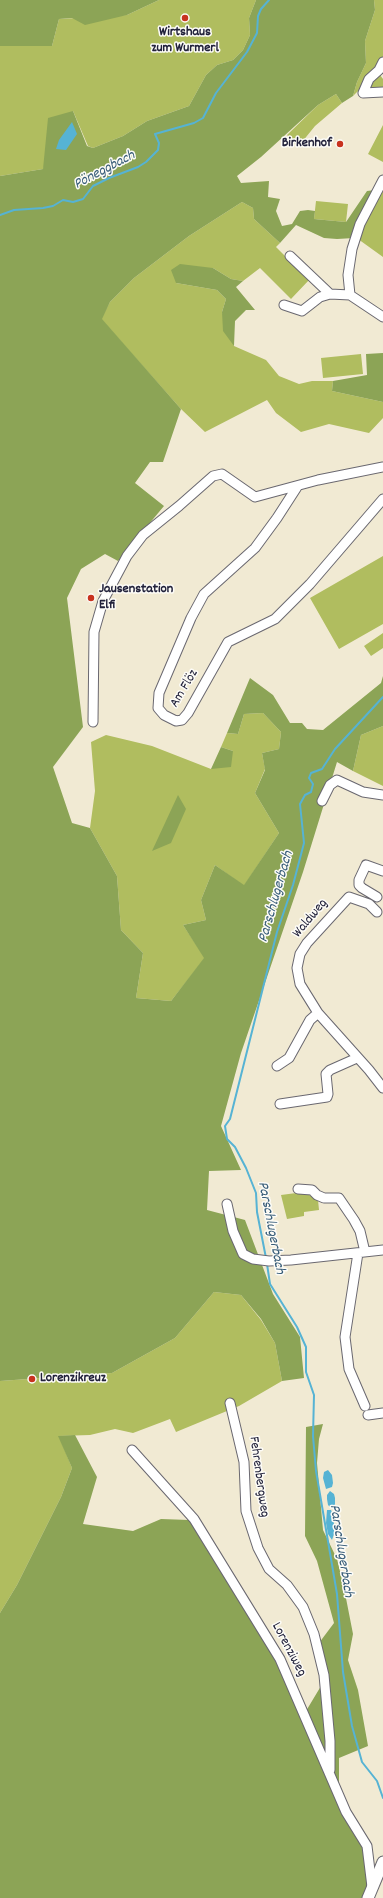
<!DOCTYPE html>
<html>
<head>
<meta charset="utf-8">
<style>
  body { margin:0 }
  canvas { display:block; background:#f1ead3 }
</style>
</head>
<body>
<canvas width="383" height="1898"></canvas>
<script>
const ctx = document.querySelector('canvas').getContext('2d');
ctx.lineJoin = 'round';
function fillPath(path, color) { ctx.fillStyle = color; ctx.fill(path, 'evenodd'); }
const shape = rows => new Path2D(rows.map(r => 'M' + r).join(''));
function trace(path, color, width, dash) { ctx.strokeStyle = color; ctx.lineWidth = width; ctx.lineCap = dash ? 'butt' : 'round'; ctx.setLineDash(dash || []); ctx.stroke(path); }
function drawText(font, color, halo, rows, align = 'center') {
  ctx.font = font + ' Dekko,sans-serif'; ctx.lineWidth = 3; ctx.setLineDash([]); ctx.textBaseline = 'middle'; ctx.strokeStyle = halo; ctx.fillStyle = color; for (const [text, x, y, turn = 0] of rows) {
    ctx.save(); ctx.translate(x, y); ctx.rotate((+turn || 0) * Math.PI / 180); ctx.textAlign = isNaN(turn) ? turn : align; if (halo) ctx.strokeText(text, 0, 0); ctx.fillText(text, 0, 0); ctx.restore();
  }
}
fillPath(shape([
  [159,0,256,0,249,18,250,35,243,50,233,60,217,65,206,75,189,106,147,121,123,136,93,148,88,146,73,111,43,169,0,176,0,46,52,46,59,19,127,15],
  [374,0,383,0,383,58,363,86,353,96,357,82,366,63,365,41,375,10],
  [380,75,383,79,383,90,371,92,367,86],
  [336,94,342,103,315,126,298,147,287,135,318,105],
  [383,125,383,162,368,154],
  [383,184,383,257,358,239,364,221],
  [316,201,348,204,346,222,314,219],
  [242,202,253,208,254,219,280,243,276,247,309,280,291,299,260,268,243,281,231,279,213,268,176,283,217,290,226,299,222,312,234,346,266,360,279,376,299,384,312,381,333,381,332,391,383,402,383,418,369,433,329,424,301,432,276,413,267,400,205,432,181,409,101,319,110,302,134,278,189,236],
  [361,354,363,374,323,378,321,358],
  [383,556,383,624,339,649,310,598],
  [383,633,383,648,371,656,364,646],
  [263,713,281,732,279,749,262,753,265,769,255,793,279,833,244,886,215,865,201,900,206,920,183,925,205,958,171,1001,136,998,143,953,121,930,117,876,90,828,95,791,91,742,106,735,152,746,211,769,233,751,221,747,227,733,238,734,244,714],
  [383,726,383,786,353,771,361,735],
  [304,1192,318,1200,319,1210,304,1212,304,1216,287,1219,281,1195],
  [214,1292,241,1295,261,1320,275,1343,282,1381,239,1406,176,1432,170,1419,133,1433,115,1429,90,1435,59,1436,72,1468,61,1497,17,1585,0,1613,0,1381,112,1373,175,1338]
]), '#b0bd5f');
fillPath(shape([
  [0,0,159,0,127,15,85,25,72,18,59,19,52,46,0,46],
  [256,0,374,0,375,10,365,41,366,63,357,82,353,96,342,103,336,94,318,105,261,157,237,176,241,183,269,181,268,197,280,199,276,211,282,226,292,224,300,211,308,210,315,211,314,219,346,222,367,191,375,190,354,238,337,239,324,238,296,225,280,243,254,219,253,208,242,202,189,236,134,278,110,302,102,319,181,409,163,462,150,462,135,483,164,506,118,561,105,554,81,569,67,598,83,727,53,767,72,823,90,828,117,876,121,930,143,953,136,998,171,1001,204,958,183,925,206,920,201,900,215,865,244,885,279,833,255,793,265,770,262,753,279,749,281,732,263,713,244,714,238,734,227,733,250,678,273,695,290,723,302,723,307,729,323,730,381,683,383,676,383,726,361,735,353,771,337,762,303,872,241,1053,221,1126,241,1170,209,1171,207,1210,245,1220,273,1294,300,1337,304,1378,282,1381,275,1343,261,1319,241,1295,214,1292,175,1338,112,1373,0,1381,0,176,43,169,48,118,73,111,87,146,93,148,123,136,147,121,189,106,206,75,217,65,233,60,243,50,250,35,249,18],
  [180,264,213,268,231,279,243,281,236,287,255,310,246,310,235,321,234,346,223,331,222,312,226,299,217,290,176,283,171,270],
  [383,353,383,402,332,391,333,381,367,375,366,354],
  [221,747,233,751,231,767,211,769],
  [178,795,186,809,171,843,152,851],
  [323,1424,319,1439,317,1463,323,1530,337,1559,344,1588,353,1634,348,1660,358,1690,368,1746,339,1758,339,1808,361,1844,370,1879,362,1898,0,1898,0,1613,17,1585,61,1497,72,1468,58,1436,75,1435,97,1477,83,1524,133,1531,161,1519,189,1520,233,1586,277,1664,303,1716,321,1686,319,1643,334,1623,317,1561,305,1536,306,1427]
]), '#8ca456');
fillPath(shape([
  [72,122,77,134,66,150,56,149,59,140],
  [328,1470,332,1475,333,1483,332,1487,326,1489,323,1478,324,1472],
  [330,1491,334,1494,335,1498,335,1506,331,1508,328,1505,327,1499,327,1495],
  [327,1510,331,1510,332,1512,334,1524,334,1534,332,1540,328,1534,326,1523]
]), '#56b3d4');
trace(shape([
  [0,215,14,210,43,208,53,206,63,200,73,202,83,199,93,186,109,178,138,167,146,162,158,150,159,143,155,134,194,123,203,118,216,93,247,52,257,33,258,16,261,9,269,0],
  [266,1258,257,1212,256,1193,246,1168,235,1147,227,1139,225,1126,230,1119,277,932,293,885,304,843,300,804,305,795,311,792,313,784,309,778,311,773,322,769,335,749,383,697],
  [267,1264,270,1284,297,1327,306,1347,306,1372,314,1395,313,1436,316,1471,337,1594,343,1672,352,1726,362,1762,377,1781,383,1798]
]), '#56b3d4', 2);
const minor = shape([
  [383,62,379,70,369,79,363,93,383,92],
  [383,180,360,224,352,249,348,275,350,295,383,317],
  [290,256,330,294],
  [284,305,302,311,320,297,330,294,350,295],
  [297,487,277,518,255,548,204,594,191,618,159,693,158,708,164,715,176,721,182,720,188,713,228,642,275,619,310,584,383,499],
  [93,722,94,632,103,601,127,556,143,535,179,506,213,476,222,474,255,497,318,480,383,467],
  [322,801,330,785,337,780,363,792,383,795],
  [377,897,362,888,359,885,359,880,366,865,383,871],
  [377,912,369,904,349,897,307,943,300,954,297,968,300,984,318,1013,369,1070,383,1088],
  [277,1066,289,1058,310,1020,318,1013],
  [280,1104,327,1097,328,1094,326,1074,330,1070,357,1058],
  [298,1189,312,1190,317,1195,324,1198,339,1198,354,1220,360,1231,365,1252],
  [227,1204,233,1231,243,1254,253,1259,269,1261,291,1260,383,1250],
  [358,1253,345,1337,349,1369,365,1406],
  [230,1403,244,1462,246,1511,258,1548,269,1569,287,1585,303,1607,314,1634,324,1675,330,1741,330,1770],
  [368,1415,383,1413],
  [132,1450,194,1519,280,1659,346,1812,367,1846,372,1887]
]);
const major = shape([
  [368,1898,383,1862]
]);
trace(minor, '#6a6870', 11);
trace(major, '#6a6870', 13);
trace(minor, '#fff', 9);
trace(major, '#fff', 11);
for (const [x, y, r, color] of [
  [185,18,4,"#c8321e"],
  [340,144,4,"#c8321e"],
  [91,598,4,"#c8321e"],
  [32,1379,4,"#c8321e"]
]) { const dot = new Path2D(); dot.arc(x, y, r, 0, 2 * Math.PI); ctx.fillStyle = color; ctx.fill(dot); trace(dot, '#fdfcf7', 1.5); }
drawText('bold 14px', '#22223b', '#fdfcf7', [
  ["Wirtshaus",185,33,"center"],
  ["zum Wurmerl",185,49,"center"],
  ["Birkenhof",332,144,"right"],
  ["Jausenstation",99,590],
  ["Elfi",99,606],
  ["Lorenzikreuz",40,1379]
], 'left');
drawText('14px', '#22223b', '#fdfcf7', [
  ["Am Flöz",185,689,-59],
  ["Waldweg",311,919,-50],
  ["Fehrenbergweg",258,1477,82],
  ["Lorenziweg",288,1650,62]
]);
drawText('italic 15px', '#375c78', '#fdfcf7', [
  ["Pöneggbach",105,171,-28],
  ["Parschlugerbach",277,897,-74],
  ["Parschlugerbach",270,1228,79],
  ["Parschlugerbach",340,1551,81]
]);
</script>
</body>
</html>
